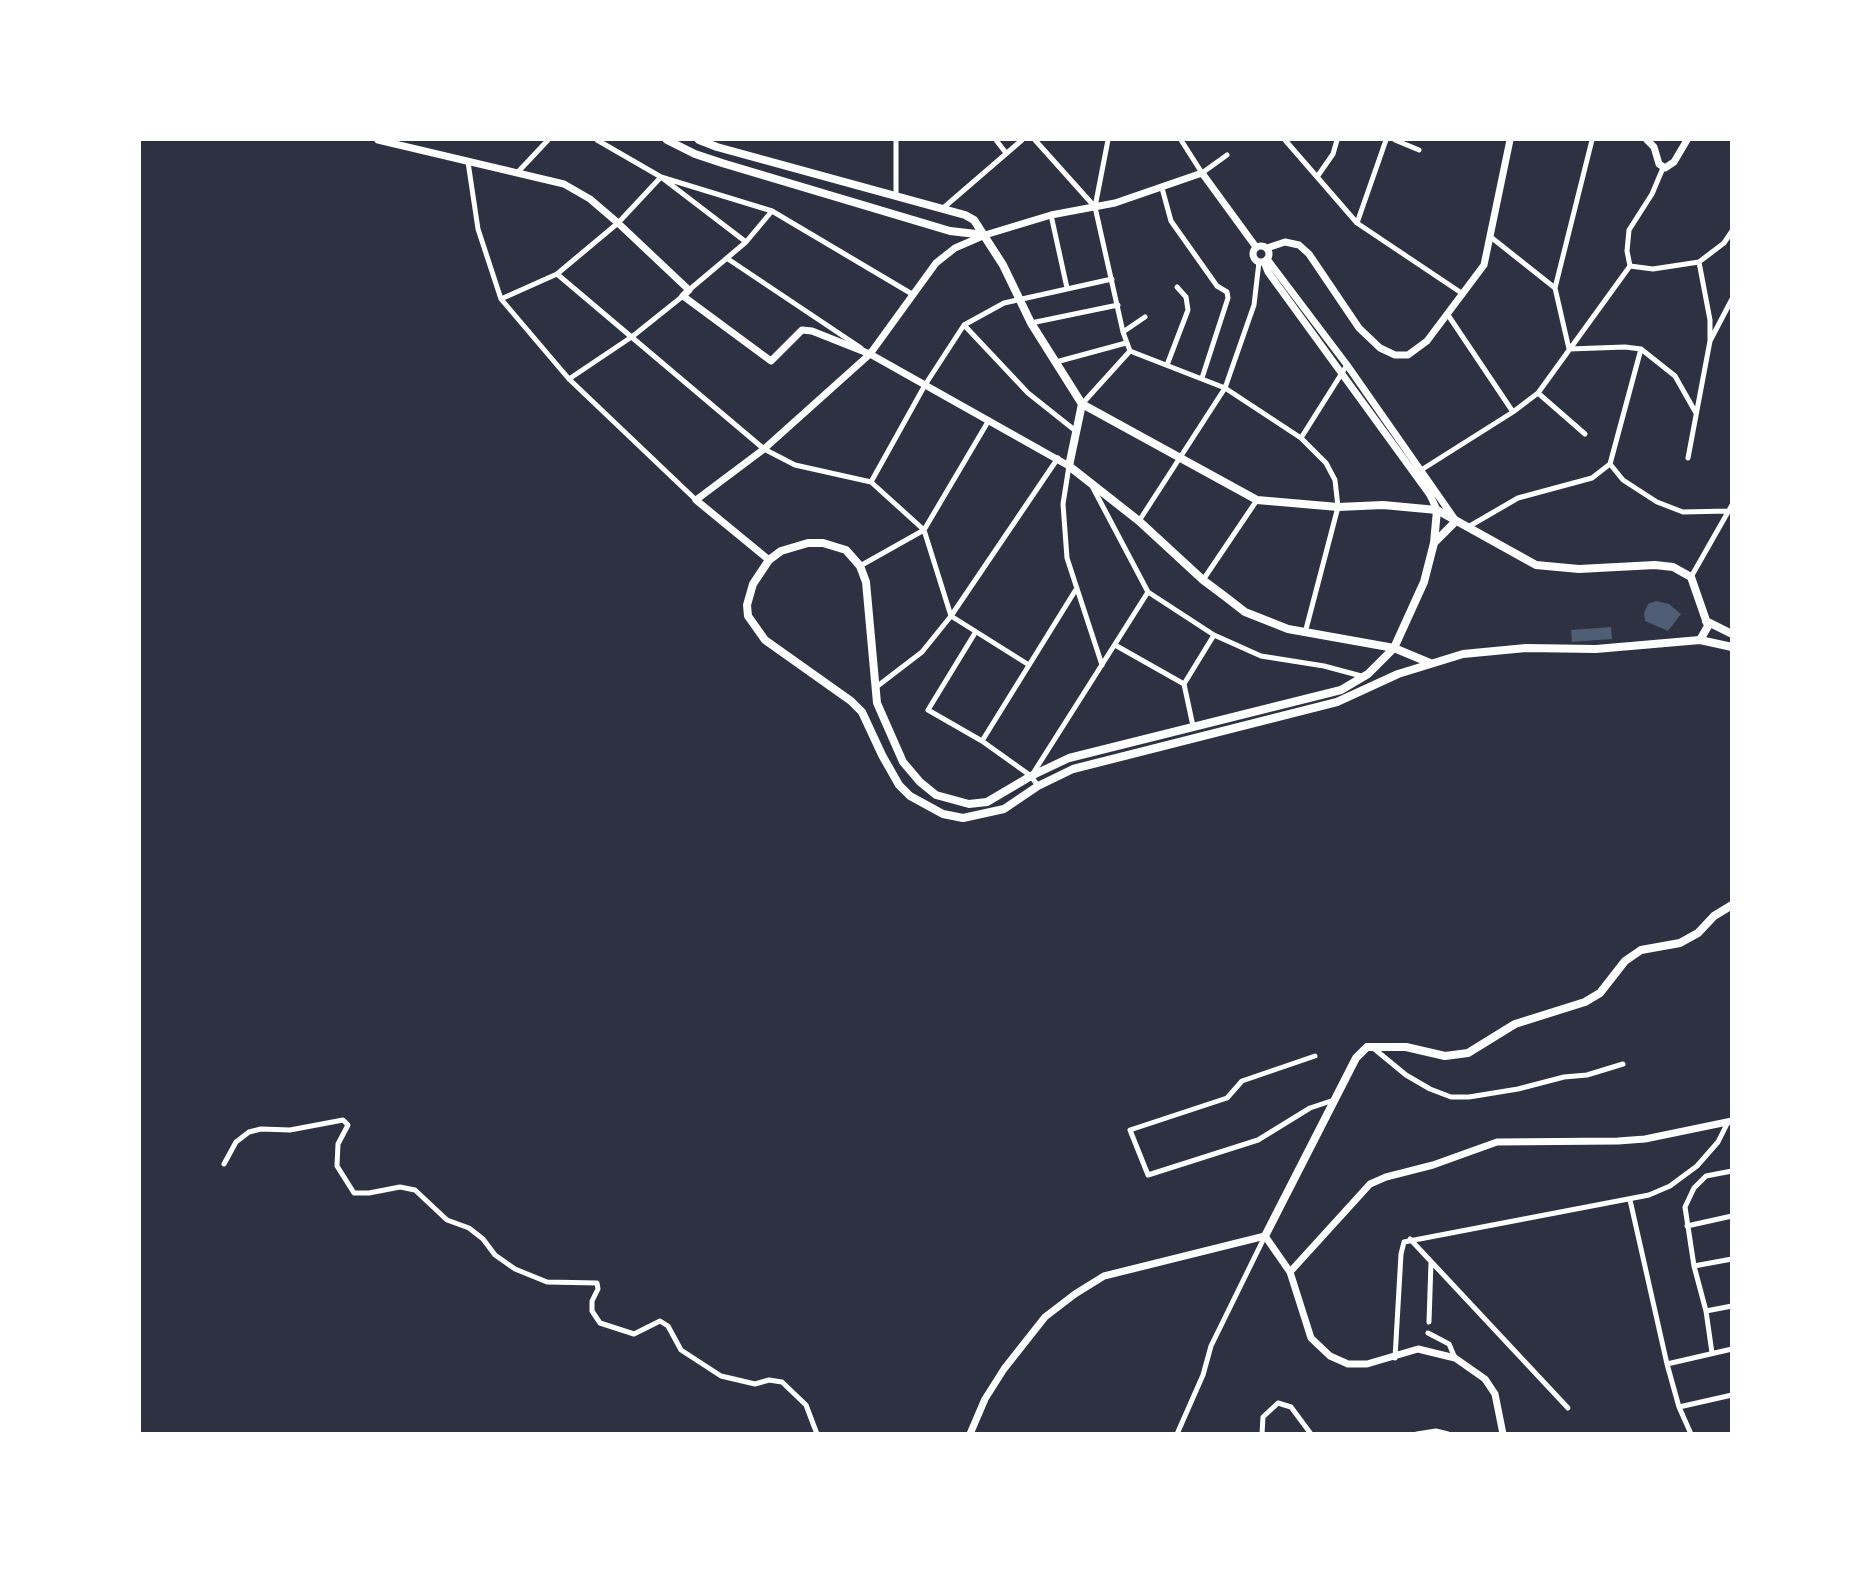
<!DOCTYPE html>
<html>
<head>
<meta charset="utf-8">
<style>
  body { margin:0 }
  #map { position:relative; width:1871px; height:1573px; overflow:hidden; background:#2d3142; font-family:Rubik,sans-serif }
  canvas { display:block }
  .frame { position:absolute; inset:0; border:141px solid #fff; pointer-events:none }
</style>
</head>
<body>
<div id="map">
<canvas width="1871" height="1573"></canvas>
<div class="frame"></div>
</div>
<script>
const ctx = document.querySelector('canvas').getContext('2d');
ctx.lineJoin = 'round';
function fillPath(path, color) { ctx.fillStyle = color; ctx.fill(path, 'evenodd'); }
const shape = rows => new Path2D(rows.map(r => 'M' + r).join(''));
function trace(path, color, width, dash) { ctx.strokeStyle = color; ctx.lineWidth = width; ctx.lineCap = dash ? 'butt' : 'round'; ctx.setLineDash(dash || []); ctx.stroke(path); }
fillPath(shape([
  [1656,601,1669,604,1681,614,1668,631,1645,621,1644,613,1648,604],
  [1611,627,1612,639,1572,642,1571,630]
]), '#4f5d75');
trace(shape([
  [597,140,661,177,772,211,912,294],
  [896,140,896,196],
  [996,140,1006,153],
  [1035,140,1095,207,1123,332,1130,351,1225,388,1301,438,1326,463,1335,480,1338,507,1305,633],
  [1181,140,1202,173,1227,155],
  [1285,140,1357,223,1463,294],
  [1395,140,1419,150],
  [468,162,478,229,501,299,569,379,696,500],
  [517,173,548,140],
  [1317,177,1333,154,1337,140],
  [1162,188,1171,221,1217,286,1227,292,1228,298,1202,378],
  [1095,207,1108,140],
  [942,209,1022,140],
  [1051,215,1067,288],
  [1357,223,1386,140],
  [1492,238,1555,288,1569,349,1625,347,1641,349,1675,376,1696,413],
  [728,259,861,348],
  [1699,262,1710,320,1710,341],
  [1630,266,1653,269,1699,262,1724,243,1732,231],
  [557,274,764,449,795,465,871,482,924,530,951,616,1029,665],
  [1555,288,1592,140],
  [689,290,746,242,772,211],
  [501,299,557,274,618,223,661,177,746,242],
  [1448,315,1513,412],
  [1031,323,1118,305],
  [964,325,1028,393,1077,432],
  [1123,332,1145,317],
  [1056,362,1126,343],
  [1167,365,1188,310,1186,297,1177,287],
  [569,379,633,336,683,296],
  [1538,393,1585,434],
  [1082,404,1130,351],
  [1301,438,1347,365],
  [1688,458,1710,341,1732,299],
  [1610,464,1623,480,1657,502,1683,512,1728,511],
  [1069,466,1063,504,1067,558,1102,665],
  [1418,472,1513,412,1538,393,1630,266,1627,251,1629,230,1652,194,1663,168],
  [871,482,925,385,964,325,1004,303,1112,279],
  [1092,486,1148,592,1214,635,1261,656,1324,666,1365,677],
  [1139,521,1225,388,1254,305,1259,262],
  [1468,527,1518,498,1592,478,1610,464,1641,349],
  [860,566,924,530,989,420],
  [1691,577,1732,505],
  [1203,580,1257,500],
  [975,633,928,710,982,741,1031,776,1038,786],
  [1115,645,1184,684],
  [875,688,922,652,951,616,1058,458],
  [1193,726,1184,684,1214,635],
  [982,741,1075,591],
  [1032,775,1148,592],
  [1372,1047,1406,1075,1430,1089,1451,1097,1469,1097,1518,1089,1564,1077,1587,1075,1623,1064],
  [1315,1056,1242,1081,1227,1098,1130,1130,1148,1175,1258,1140,1310,1108,1334,1100],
  [224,1164,236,1142,249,1132,261,1129,290,1130,343,1120,348,1125,338,1144,337,1166,354,1193,369,1193,400,1187,415,1190,447,1220,469,1228,483,1239,495,1255,515,1269,547,1282,597,1283,598,1289,592,1301,592,1311,600,1323,634,1334,660,1321,668,1326,681,1350,721,1376,755,1384,769,1380,782,1382,806,1405,817,1434],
  [1630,1200,1667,1364,1679,1407,1691,1434],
  [1687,1226,1732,1216],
  [1410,1239,1568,1408],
  [1694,1266,1732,1259],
  [1706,1311,1732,1306],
  [1429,1322,1431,1262],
  [1428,1333,1449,1344,1455,1358],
  [1712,1353,1706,1311,1694,1266,1685,1207,1694,1188,1706,1176,1732,1171],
  [1395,1358,1401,1254,1404,1242,1649,1195,1670,1186,1697,1166,1718,1142,1728,1122],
  [1667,1364,1732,1349],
  [1679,1407,1732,1395],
  [1177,1434,1203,1375,1211,1346,1265,1236],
  [1262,1434,1263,1417,1278,1403,1291,1407,1311,1434],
  [1417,1434,1436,1431,1448,1434]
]), '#fff', 5);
trace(shape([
  [378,140,564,184,590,199,618,223,689,290,683,296,771,361,802,330,812,331,870,354,1069,466],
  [1647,140,1654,147,1659,164,1665,168,1674,162,1687,140],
  '1253 254a8 8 0 1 1 16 0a8 8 0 1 1-16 0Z',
  [1267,248,1285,242,1299,245,1309,254,1359,328,1380,348,1395,355,1408,355,1427,341,1484,265,1510,140],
  [1267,259,1347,365,1456,521],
  [1264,262,1268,272,1430,495,1437,510],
  [769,560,696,500,764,449,870,354,936,263,955,248,985,235,1051,215,1115,203,1202,173,1256,247],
  [1290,1272,1370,1184,1386,1177,1433,1165,1497,1142,1618,1141,1645,1139,1732,1121],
  [970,1434,985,1399,1004,1369,1045,1317,1075,1294,1104,1276,1265,1236,1290,1272,1311,1338,1330,1356,1348,1364,1367,1364,1418,1349,1455,1358,1485,1379,1495,1394,1503,1434]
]), '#fff', 7);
trace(shape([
  [667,140,695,154,722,163,950,231,985,235],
  [699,140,717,147,965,215,974,220,1003,265,1031,323,1082,404,1257,500,1338,507,1383,505,1437,510,1536,565,1579,569,1655,565,1673,567,1691,577,1708,626,1700,640],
  [1082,404,1069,466,1139,521,1203,580,1227,598,1245,612,1288,629,1394,648,1430,663],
  [1437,510,1434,543,1424,582,1394,648,1368,674,1341,690,1069,758,1031,776,987,802,969,804,936,795,920,782,903,762,877,703,866,582,860,566,846,550,823,543,808,543,781,551,769,560,753,584,747,605,748,616,765,640,851,701,862,712,882,755,899,785,910,796,943,814,963,818,1004,809,1038,786,1073,769,1337,702,1398,674,1463,654,1526,648,1596,649,1700,640,1732,647],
  [1434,543,1456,521],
  [1706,621,1732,634],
  [1265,1236,1356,1058,1367,1047,1406,1047,1445,1056,1468,1053,1515,1024,1585,1002,1600,993,1625,961,1641,950,1680,943,1698,933,1714,916,1732,905]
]), '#fff', 8);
</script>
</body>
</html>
